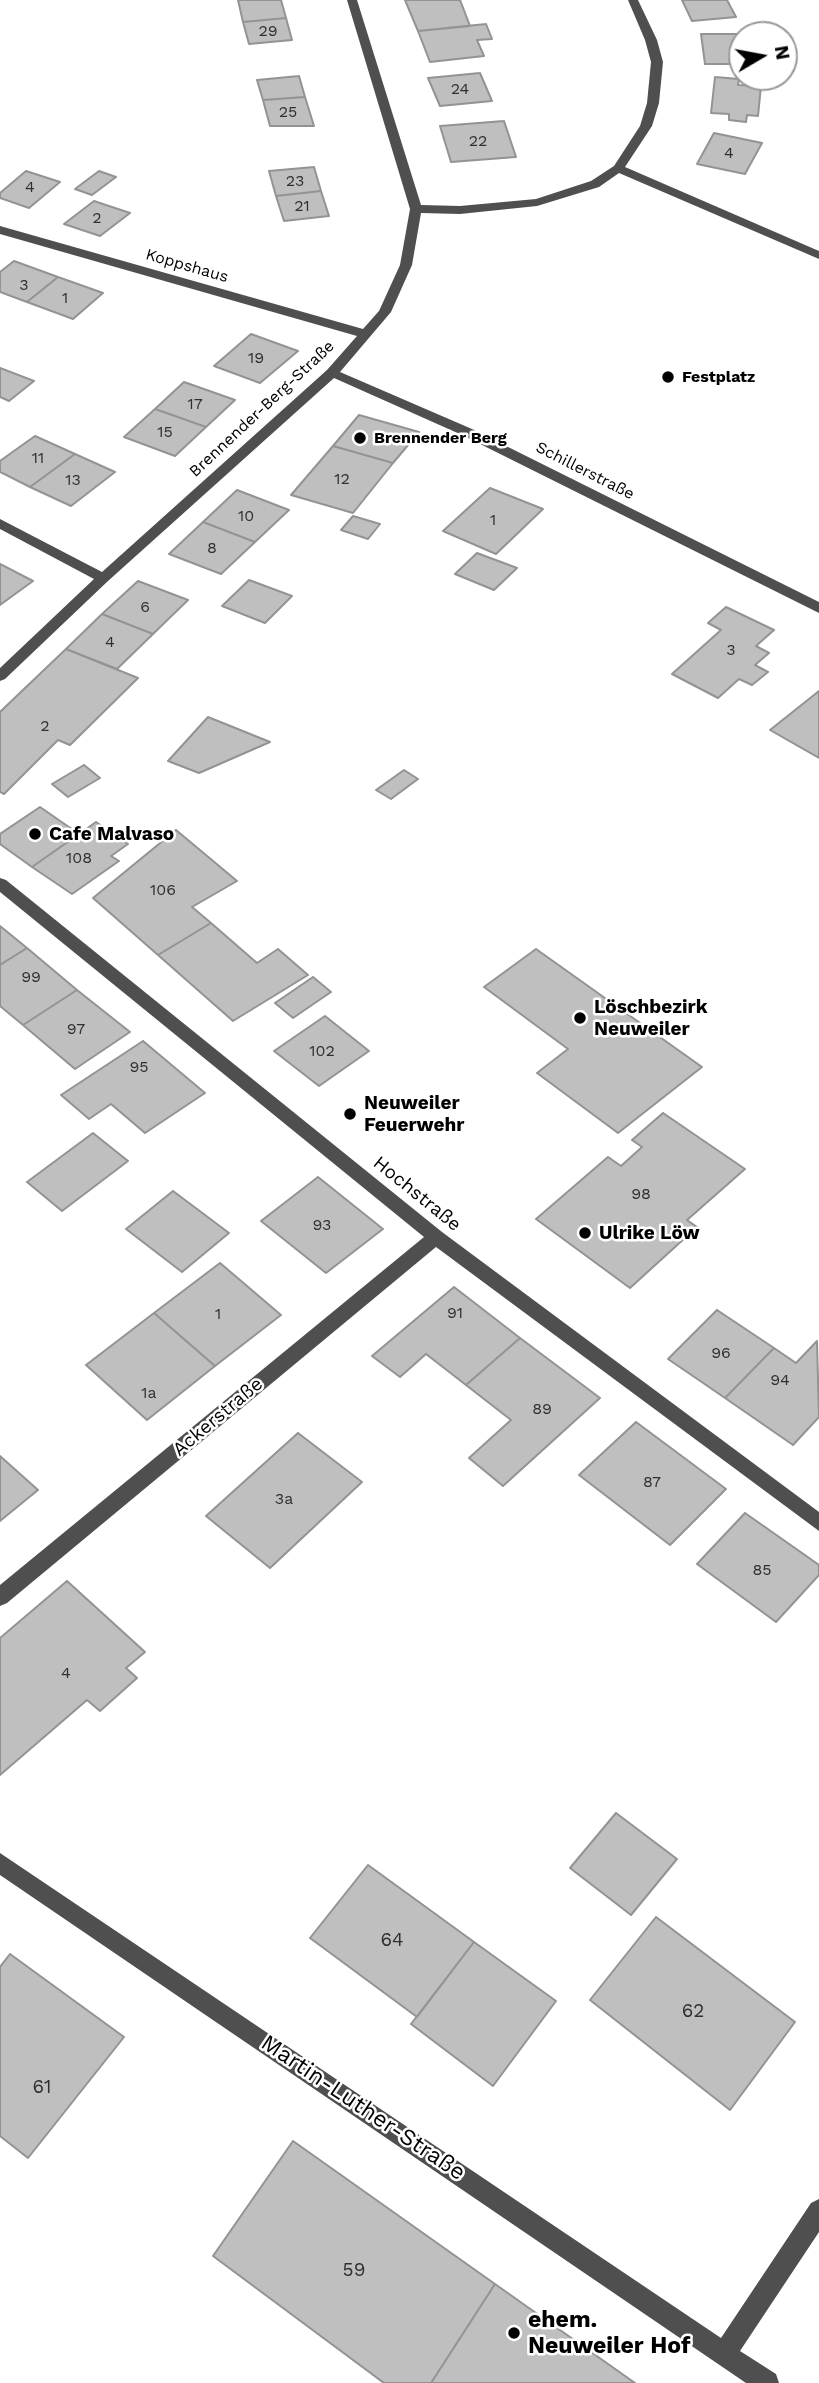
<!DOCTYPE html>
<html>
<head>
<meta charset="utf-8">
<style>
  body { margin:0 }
  #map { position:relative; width:819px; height:2383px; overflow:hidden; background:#fff; font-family:"Work Sans",sans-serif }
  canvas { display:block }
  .north { position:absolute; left:728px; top:21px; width:70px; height:70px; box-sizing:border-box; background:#fff; border:2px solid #999; border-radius:50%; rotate:80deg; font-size:19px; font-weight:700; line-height:28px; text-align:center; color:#000 }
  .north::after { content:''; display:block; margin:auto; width:24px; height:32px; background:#000; clip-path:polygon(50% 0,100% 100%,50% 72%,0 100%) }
</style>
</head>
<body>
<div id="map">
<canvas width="819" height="2383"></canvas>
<div class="north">N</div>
</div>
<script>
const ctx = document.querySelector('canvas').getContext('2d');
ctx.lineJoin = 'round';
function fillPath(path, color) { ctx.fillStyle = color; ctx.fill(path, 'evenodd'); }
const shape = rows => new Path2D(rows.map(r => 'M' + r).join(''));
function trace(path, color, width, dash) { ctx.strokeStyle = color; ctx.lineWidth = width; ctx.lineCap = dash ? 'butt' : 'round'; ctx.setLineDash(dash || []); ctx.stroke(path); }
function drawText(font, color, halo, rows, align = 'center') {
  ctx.font = font + ' "Work Sans",sans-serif'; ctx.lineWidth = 5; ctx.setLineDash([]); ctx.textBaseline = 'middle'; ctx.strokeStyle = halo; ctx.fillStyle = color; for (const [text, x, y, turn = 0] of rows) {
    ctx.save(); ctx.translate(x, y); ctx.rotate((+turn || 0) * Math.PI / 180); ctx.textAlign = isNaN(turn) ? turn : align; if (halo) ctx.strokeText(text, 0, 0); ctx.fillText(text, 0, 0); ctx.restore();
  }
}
const building = shape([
  [238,0,281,0,286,18,243,22,238,0],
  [405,0,460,0,470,26,418,31,405,0],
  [682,0,727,0,736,17,692,21,682,0],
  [286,18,292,40,249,44,243,22,286,18],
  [486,24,492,39,477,40,484,56,430,62,418,31,486,24],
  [701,34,742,34,742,64,705,64,701,34],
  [480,73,492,101,440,106,428,78,480,73],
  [299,76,305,97,263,100,257,80,299,76],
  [715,77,739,79,738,85,761,86,758,116,747,115,746,122,729,120,729,114,711,113,715,77],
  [305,97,314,126,270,126,263,100,305,97],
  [504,121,516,157,451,162,440,126,504,121],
  [714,133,762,143,745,174,697,164,714,133],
  [314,167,321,191,276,196,269,171,314,167],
  [26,171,60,182,29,208,0,198,0,193,26,171],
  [99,171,116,177,92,195,75,189,99,171],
  [321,191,329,216,284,221,276,196,321,191],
  [94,201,130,213,100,236,64,224,94,201],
  [14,261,58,277,27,302,0,292,0,272,14,261],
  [58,277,103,293,73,319,27,302,58,277],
  [251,334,298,351,260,383,214,366,251,334],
  [0,368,34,381,9,401,0,397,0,368],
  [184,382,235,400,206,427,155,409,184,382],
  [155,409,206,427,175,456,124,437,155,409],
  [359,415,419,432,393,463,333,446,359,415],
  [35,436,75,454,30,487,0,472,0,461,35,436],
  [333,446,393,463,353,513,291,495,333,446],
  [75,454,115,472,71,506,30,487,75,454],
  [490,488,543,509,496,554,443,531,490,488],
  [237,490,289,510,255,542,203,522,237,490],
  [353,516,380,524,368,539,341,530,353,516],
  [203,522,255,542,221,574,169,554,203,522],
  [477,553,517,568,494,590,455,574,477,553],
  [0,564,33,581,0,605,0,564],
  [249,580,292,596,265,623,222,606,249,580],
  [138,581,188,600,153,634,102,614,138,581],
  [726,607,774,630,756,646,769,653,755,665,768,672,752,685,739,679,718,698,672,674,721,630,708,623,726,607],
  [102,614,153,634,117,669,66,649,102,614],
  [66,649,138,678,70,745,58,740,4,794,0,792,0,712,66,649],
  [819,691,819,758,770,730,819,691],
  [208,717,270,742,199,773,168,761,208,717],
  [84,765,100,778,68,797,52,784,84,765],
  [404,770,418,779,391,799,376,790,404,770],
  [40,807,79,834,32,867,0,844,0,834,40,807],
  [96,822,128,844,111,856,119,861,72,894,32,867,96,822],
  [176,830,237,881,192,907,211,923,158,955,93,898,176,830],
  [211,923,257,963,278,949,308,975,233,1021,158,955,211,923],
  [0,926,27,948,0,965,0,926],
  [27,948,77,990,23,1025,0,1006,0,965,27,948],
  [536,949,702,1067,618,1133,537,1073,568,1049,484,987,536,949],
  [313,977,331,992,293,1018,275,1003,313,977],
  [77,990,130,1032,75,1069,23,1025,77,990],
  [325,1016,369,1051,319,1086,274,1051,325,1016],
  [143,1041,205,1093,145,1133,111,1104,89,1119,61,1095,143,1041],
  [663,1113,745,1169,687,1220,697,1227,630,1288,536,1219,608,1157,621,1166,642,1147,632,1140,663,1113],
  [93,1133,128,1161,62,1211,27,1182,93,1133],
  [318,1177,383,1229,326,1273,261,1221,318,1177],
  [173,1191,229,1233,182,1272,126,1229,173,1191],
  [220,1263,281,1315,215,1366,154,1313,220,1263],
  [454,1287,520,1338,466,1385,426,1354,400,1377,372,1356,454,1287],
  [717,1310,774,1348,725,1398,668,1359,717,1310],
  [154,1313,215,1366,147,1420,86,1365,154,1313],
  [520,1338,600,1398,503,1486,469,1458,511,1420,466,1385,520,1338],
  [817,1341,819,1417,793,1445,725,1398,774,1348,796,1363,817,1341],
  [636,1422,726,1489,670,1545,579,1475,636,1422],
  [298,1433,362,1482,270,1568,206,1516,298,1433],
  [0,1456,38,1490,0,1521,0,1456],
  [745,1513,819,1565,819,1575,776,1622,697,1564,745,1513],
  [67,1581,145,1652,126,1668,137,1678,100,1711,87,1700,0,1775,0,1638,67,1581],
  [616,1813,677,1859,631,1915,570,1868,616,1813],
  [368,1865,474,1942,417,2017,310,1938,368,1865],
  [656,1917,795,2022,730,2110,590,2000,656,1917],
  [474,1942,556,2001,493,2086,411,2024,474,1942],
  [10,1954,124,2037,28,2158,0,2136,0,1967,10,1954],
  [293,2141,495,2284,431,2383,384,2383,213,2256,293,2141],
  [495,2284,635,2383,431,2383,495,2284]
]);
fillPath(building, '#bfbfbf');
trace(building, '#939393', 2);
fillPath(shape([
  [347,0,357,0,421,205,460,206,536,199,591,181,614,166,640,126,647,103,651,62,645,40,628,0,638,0,657,40,663,62,659,103,652,126,625,167,819,251,819,259,619,173,599,187,537,206,460,214,421,213,412,265,391,312,340,372,472,429,819,602,819,613,462,435,334,378,108,581,5,679,0,681,0,668,94,579,0,529,0,519,102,572,327,370,357,336,0,234,0,226,363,329,379,311,400,265,410,209,347,0],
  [0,878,6,880,442,1232,819,1512,819,1531,436,1247,7,1603,0,1606,0,1585,424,1237,0,892,0,878],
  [0,1853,721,2338,811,2203,819,2199,819,2232,740,2351,776,2374,779,2383,746,2383,0,1875,0,1853]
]), '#4f4f4f');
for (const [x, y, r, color] of [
  [668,377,7,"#000"],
  [360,438,7,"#000"],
  [35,834,7,"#000"],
  [580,1018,7,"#000"],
  [350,1114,7,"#000"],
  [585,1233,7,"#000"],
  [514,2333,7,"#000"]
]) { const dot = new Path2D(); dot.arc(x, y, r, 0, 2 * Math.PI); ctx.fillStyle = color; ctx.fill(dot); trace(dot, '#fff', 2.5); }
drawText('16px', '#303030', null, [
  ["29",268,31],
  ["24",460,89],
  ["25",288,112],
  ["22",478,141],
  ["4",729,153],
  ["23",295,181],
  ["4",30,187],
  ["21",302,206],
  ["2",97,218],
  ["3",24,285],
  ["1",65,298],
  ["19",256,358],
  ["17",195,404],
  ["15",165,432],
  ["11",38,458],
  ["12",342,479],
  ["13",73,480],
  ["10",246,516],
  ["1",493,520],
  ["8",212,548],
  ["6",145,607],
  ["4",110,642],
  ["3",731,650],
  ["2",45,726],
  ["108",79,858],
  ["106",163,890],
  ["99",31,977],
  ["97",76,1029],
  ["102",322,1051],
  ["95",139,1067],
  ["98",641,1194],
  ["93",322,1225],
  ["91",455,1313],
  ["1",218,1314],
  ["96",721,1353],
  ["94",780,1380],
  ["1a",149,1393],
  ["89",542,1409],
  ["87",652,1482],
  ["3a",284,1499],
  ["85",762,1570],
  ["4",66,1673]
]);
drawText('16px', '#000', '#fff', [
  ["Koppshaus",187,266,16],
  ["Brennender-Berg-Straße",262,409,-43],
  ["Schillerstraße",585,471,27]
]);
drawText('bold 16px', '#000', '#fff', [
  ["Festplatz",682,377],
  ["Brennender Berg",374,438]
], 'left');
drawText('bold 19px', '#000', '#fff', [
  ["Cafe Malvaso",49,834],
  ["Löschbezirk",594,1007],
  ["Neuweiler",594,1029],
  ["Neuweiler",364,1103],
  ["Feuerwehr",364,1125],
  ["Ulrike Löw",599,1233]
], 'left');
drawText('19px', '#000', '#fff', [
  ["Hochstraße",417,1194,39],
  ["Ackerstraße",218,1417,-40]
]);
drawText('19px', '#303030', null, [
  ["64",392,1940],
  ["62",693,2011],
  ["61",42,2087],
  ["59",354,2270]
]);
drawText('23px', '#000', '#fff', [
  ["Martin-Luther-Straße",363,2108,34]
]);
drawText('bold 23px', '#000', '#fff', [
  ["ehem.",528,2320],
  ["Neuweiler Hof",528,2346]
], 'left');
</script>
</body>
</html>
